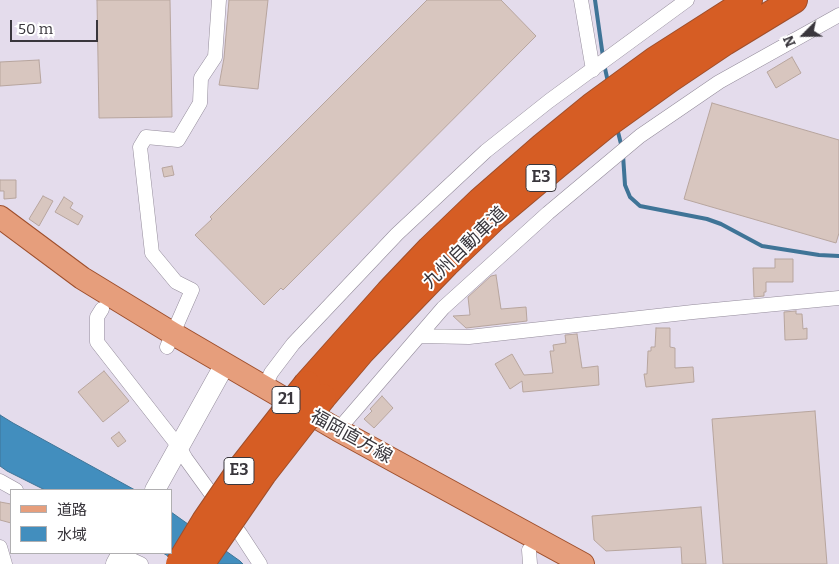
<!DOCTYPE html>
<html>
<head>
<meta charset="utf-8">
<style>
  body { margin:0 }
  #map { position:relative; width:839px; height:564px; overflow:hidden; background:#e4dcec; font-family:Bitter,"Noto Sans JP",serif }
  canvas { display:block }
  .legend { position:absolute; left:10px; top:489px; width:162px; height:65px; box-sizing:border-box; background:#fff; border:1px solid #b0afb1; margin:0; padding:6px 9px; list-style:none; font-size:15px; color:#39363c }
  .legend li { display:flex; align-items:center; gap:10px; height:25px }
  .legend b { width:25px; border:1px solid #b0afb1 }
  .north { position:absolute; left:779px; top:10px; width:50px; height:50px; -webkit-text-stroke:4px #fff; paint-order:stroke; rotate:247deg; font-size:14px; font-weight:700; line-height:20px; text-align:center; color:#39363c }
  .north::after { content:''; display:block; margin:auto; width:18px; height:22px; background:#39363c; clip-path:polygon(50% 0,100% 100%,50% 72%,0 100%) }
  .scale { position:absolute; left:10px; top:20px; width:88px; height:22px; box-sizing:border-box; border:2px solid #39363c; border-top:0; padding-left:6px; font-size:15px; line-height:18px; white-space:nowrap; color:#39363c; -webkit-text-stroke:4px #fff; paint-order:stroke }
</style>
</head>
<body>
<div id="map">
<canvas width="839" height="564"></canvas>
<ul class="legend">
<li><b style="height:6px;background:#e69e7c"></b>道路</li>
<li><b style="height:14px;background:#428ebe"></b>水域</li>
</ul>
<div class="north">N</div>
<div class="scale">50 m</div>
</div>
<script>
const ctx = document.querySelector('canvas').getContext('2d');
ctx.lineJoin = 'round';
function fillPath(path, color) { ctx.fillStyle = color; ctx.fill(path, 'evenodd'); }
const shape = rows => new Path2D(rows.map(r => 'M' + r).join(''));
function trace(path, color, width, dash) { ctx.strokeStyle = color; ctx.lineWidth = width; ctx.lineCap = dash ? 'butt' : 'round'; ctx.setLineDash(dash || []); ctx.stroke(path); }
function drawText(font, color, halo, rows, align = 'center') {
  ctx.font = font + ' Bitter,"Noto Sans JP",serif'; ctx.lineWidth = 4; ctx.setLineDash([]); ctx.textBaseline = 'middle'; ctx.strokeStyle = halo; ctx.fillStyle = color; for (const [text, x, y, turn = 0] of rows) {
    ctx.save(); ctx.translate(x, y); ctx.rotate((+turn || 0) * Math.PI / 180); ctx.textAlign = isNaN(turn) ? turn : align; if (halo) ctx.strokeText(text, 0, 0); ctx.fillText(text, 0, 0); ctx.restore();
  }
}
const water = shape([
  [0,415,13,423,135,490,45,490,7,471,0,466,0,415],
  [171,512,240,561,243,564,181,564,163,553,171,553,171,512]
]);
fillPath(water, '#428ebe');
trace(water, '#3f7497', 1);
trace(shape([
  [595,0,603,57],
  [604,64,608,82],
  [617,128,622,148],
  [623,155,625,185,630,197,640,206,707,219,721,224,762,246,819,255,839,256]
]), '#3f7497', 4);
const building = shape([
  [97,0,170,0,172,117,99,118,97,0],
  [229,0,268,0,258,89,219,85,224,58,229,0],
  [427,0,501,0,536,36,283,290,281,288,264,305,195,235,212,219,210,217,427,0],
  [792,57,801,73,776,88,767,72,792,57],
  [39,60,41,83,0,86,0,62,39,60],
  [712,103,839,140,839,233,836,243,684,199,712,103],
  [172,166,174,175,164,177,162,168,172,166],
  [0,180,16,180,16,198,4,199,4,191,0,191,0,180],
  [43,196,53,201,39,226,29,219,43,196],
  [64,197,73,203,70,208,83,216,78,225,55,212,64,197],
  [775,259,793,259,793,282,766,282,766,292,764,292,764,296,754,297,753,268,775,268,775,259],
  [496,275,501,309,526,307,527,321,466,328,453,316,470,315,468,297,491,276,496,275],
  [796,311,796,314,802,314,803,329,807,328,807,339,785,340,784,312,796,311],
  [656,328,670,328,670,347,675,348,675,368,693,367,694,382,646,387,644,374,647,374,648,351,651,351,651,347,655,347,656,328],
  [577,334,582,368,598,366,599,385,523,392,522,381,510,389,495,364,512,354,524,375,553,373,550,351,554,351,553,345,566,343,565,335,577,334],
  [104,371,129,401,103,422,78,392,104,371],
  [382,396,393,408,374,428,364,419,372,411,370,409,382,396],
  [815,411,827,564,723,564,712,419,815,411],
  [119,432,126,441,118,447,111,438,119,432],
  [0,502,11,504,11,523,0,520,0,502],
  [701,507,706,564,682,564,681,547,606,551,594,540,592,516,701,507]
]);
fillPath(building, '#d8c6bf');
trace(building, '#b7a59e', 1);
const street = shape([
  [581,0,593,70],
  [102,309,97,317,97,342,179,447,186,459,241,535,260,564],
  [420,336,469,337,693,312,839,298],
  [167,347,192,290,176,282,152,253,140,147,146,137,178,140,200,103,201,78,215,57,219,0],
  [265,387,271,373,293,344,397,234,486,151,549,101,687,0],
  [338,430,443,308,548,213,640,136,719,82,839,15],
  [0,481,16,490],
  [0,547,5,564],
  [529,550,530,564],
  [117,553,141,564]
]);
const secondary = shape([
  [155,490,225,364],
  [116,564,122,553]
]);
const primary = shape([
  [0,217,82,278,172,333,338,430,583,564]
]);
const highway = shape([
  [307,384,389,292,430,249,480,201,543,146,592,106,655,60,749,0],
  [323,397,362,351,446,264,495,217,557,165,606,125,670,79,725,42,794,0]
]);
trace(street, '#948c9b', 15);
trace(secondary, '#948c9b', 21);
trace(primary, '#9f4f2c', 24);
trace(highway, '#9f4f2c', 28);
trace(street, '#fff', 14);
trace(secondary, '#fff', 20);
trace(primary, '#e69e7c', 22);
trace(highway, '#d65d24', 26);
const highwayBridge = shape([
  [179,564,205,521,242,467,307,384],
  [201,564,263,474,323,397]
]);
trace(highwayBridge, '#9f4f2c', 28, []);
trace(highwayBridge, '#d65d24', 26);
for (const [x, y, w] of [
  [541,178,30],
  [286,400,28],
  [239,471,30]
]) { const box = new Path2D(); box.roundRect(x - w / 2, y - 13.5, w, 27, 4); ctx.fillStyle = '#fff'; ctx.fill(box); trace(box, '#39363c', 1); }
drawText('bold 16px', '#39363c', null, [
  ["E3",541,178],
  ["21",286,400],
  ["E3",239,471]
]);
drawText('18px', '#39363c', '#fff', [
  ["九州自動車道",465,248,-44],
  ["福岡直方線",351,437,29]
]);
</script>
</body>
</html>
